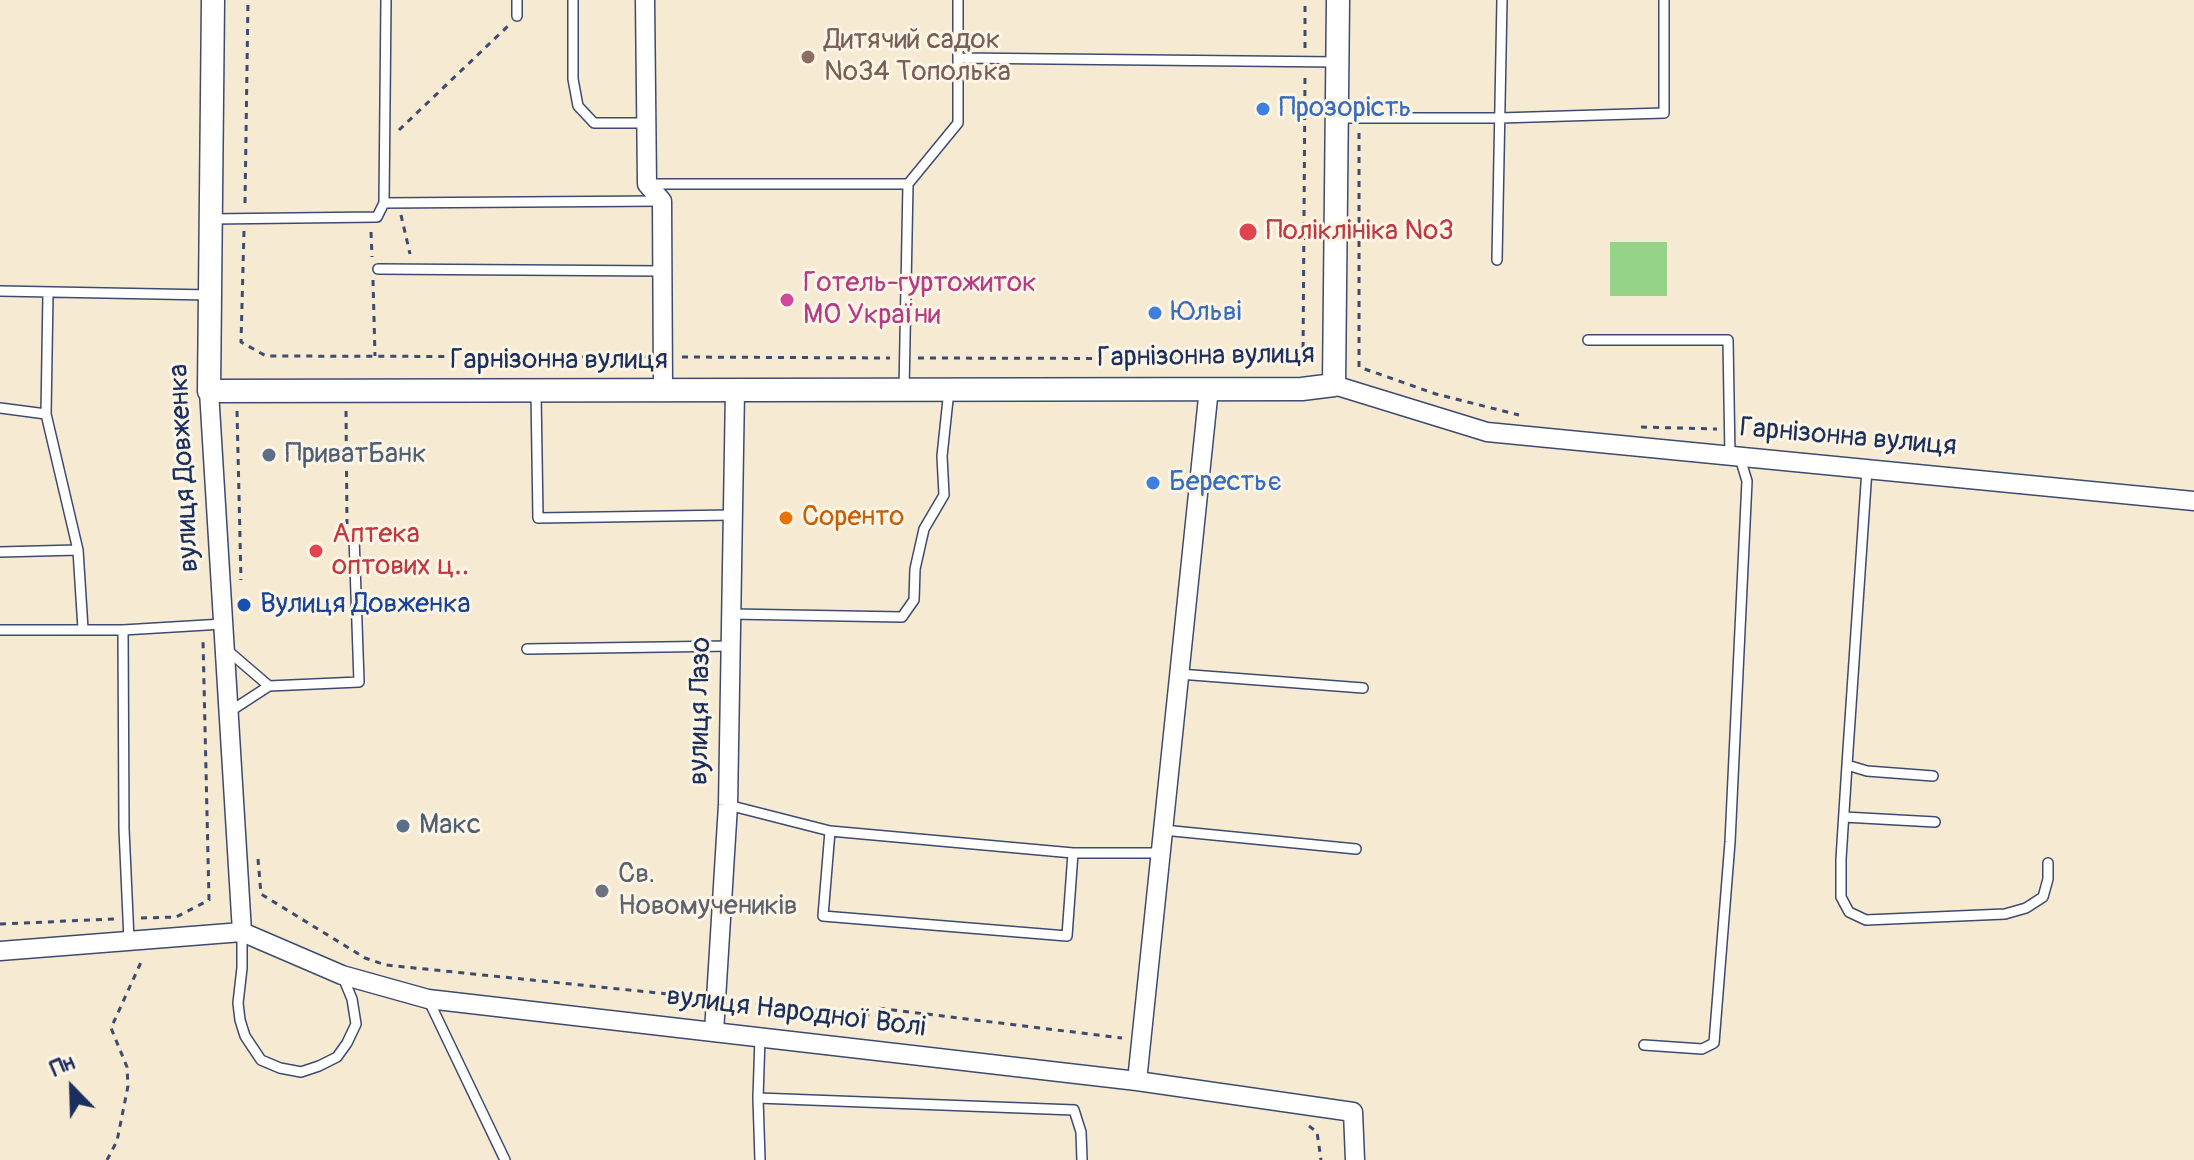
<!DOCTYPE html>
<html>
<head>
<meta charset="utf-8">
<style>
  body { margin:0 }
  #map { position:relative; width:2194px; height:1160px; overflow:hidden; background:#f6ead2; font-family:Pangolin,sans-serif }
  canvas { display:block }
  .north { position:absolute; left:32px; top:1048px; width:80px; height:80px; -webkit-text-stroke:6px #fcf5e5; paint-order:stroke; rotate:337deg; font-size:22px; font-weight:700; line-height:32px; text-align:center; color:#1b2f5e }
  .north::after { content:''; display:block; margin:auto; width:28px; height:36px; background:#1b2f5e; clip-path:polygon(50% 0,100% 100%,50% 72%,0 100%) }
</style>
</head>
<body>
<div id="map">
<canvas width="2194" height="1160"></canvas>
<div class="north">Пн</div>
</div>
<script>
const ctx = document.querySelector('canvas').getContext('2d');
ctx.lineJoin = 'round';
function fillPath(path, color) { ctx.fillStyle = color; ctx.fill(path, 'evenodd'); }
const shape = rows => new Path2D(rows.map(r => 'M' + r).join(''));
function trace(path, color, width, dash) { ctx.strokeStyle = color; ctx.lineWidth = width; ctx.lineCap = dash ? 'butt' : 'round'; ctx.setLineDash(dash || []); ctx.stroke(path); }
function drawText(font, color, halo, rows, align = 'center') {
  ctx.font = font + ' Pangolin,sans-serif'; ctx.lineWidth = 6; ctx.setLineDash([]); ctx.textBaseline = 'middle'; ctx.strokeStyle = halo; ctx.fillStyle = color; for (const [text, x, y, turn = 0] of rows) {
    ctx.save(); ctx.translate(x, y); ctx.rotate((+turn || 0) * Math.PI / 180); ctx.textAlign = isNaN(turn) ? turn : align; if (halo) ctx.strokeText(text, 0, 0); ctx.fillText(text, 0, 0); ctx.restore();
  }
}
fillPath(shape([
  [1610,242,1667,242,1667,296,1610,296]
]), '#95d389');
const service = shape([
  [517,0,517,16],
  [573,0,573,79,578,106,594,123,646,123],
  [959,58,1336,62],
  [1337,118,1500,118,1664,113,1664,0],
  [648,184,908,184],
  [384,203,386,0],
  [211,219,377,217,384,203,662,201],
  [1497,260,1502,0],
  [378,269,662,271],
  [0,291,210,295],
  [48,294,46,414,78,550,83,629],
  [1588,340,1728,340,1730,457],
  [904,390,908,184,958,123,958,0],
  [536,393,538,518,733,515],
  [0,408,46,414],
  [1867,469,1847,765,1867,771,1933,776],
  [0,552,78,550],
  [731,614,902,617,914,600,915,569,924,529,944,495,942,456,949,390],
  [0,630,123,630,223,624],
  [123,630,124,829,129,940],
  [527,649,730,646],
  [227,650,269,686,359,682,354,536],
  [1179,674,1363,688],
  [229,712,269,686],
  [1847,765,1841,859,1841,897,1849,912,1866,920,2005,914,2026,908,2043,897,2048,879,2048,863],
  [728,805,830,831,823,916,1067,936,1073,853,1161,853],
  [1844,817,1935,822],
  [1163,830,1356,849],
  [830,831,1073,853],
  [242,932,242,968,238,1003,240,1020,245,1036,261,1060,280,1068,301,1072,319,1066,337,1057,347,1043,356,1024,352,999,342,975],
  [428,999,505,1160],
  [760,1037,758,1098,760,1160],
  [1644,1045,1702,1049,1714,1043,1730,842,1747,481,1740,458],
  [758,1098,1074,1110,1081,1132,1082,1160]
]);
const minor = shape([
  [645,0,647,184,662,201,663,390],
  [1334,385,1487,432,2194,501],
  [209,391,242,932],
  [0,951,242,932,342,975,428,999,1137,1081,1353,1112,1355,1160],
  [714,1032,728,805,735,390],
  [1137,1081,1209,388]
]);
const tertiary = shape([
  [213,0,209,391,1302,389,1334,385,1338,0]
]);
trace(service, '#3c4b6f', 12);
trace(minor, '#3c4b6f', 21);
trace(tertiary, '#3c4b6f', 25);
trace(shape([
  [1305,48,1305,0],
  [399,130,509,25],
  [1359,133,1359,367,1436,394,1519,415],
  [245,203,248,0],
  [401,215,410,254],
  [244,231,241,342,266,356,646,357],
  [371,232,372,257],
  [373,280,375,356],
  [682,357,890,358],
  [918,358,1303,359,1305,76],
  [237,411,241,580],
  [346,411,347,524],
  [1641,427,1717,429],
  [258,859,261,894,365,958,386,965,697,997],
  [141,918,176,917,209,900,203,640],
  [0,924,114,919],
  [732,1001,877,1016,877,1008,1122,1038],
  [1309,1126,1317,1132,1321,1160],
  [107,1160,117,1141,128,1086,127,1067,111,1028,142,960]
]), '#3c4b6f', 3, [6, 6]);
trace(service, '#fff', 9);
trace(minor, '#fff', 18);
trace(tertiary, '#fff', 22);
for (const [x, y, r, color] of [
  [808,57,8,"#8d6e63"],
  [1263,109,8,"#3f7fe0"],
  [1248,232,10,"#e0444e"],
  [787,300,8,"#d1479c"],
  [1155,313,8,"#3f7fe0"],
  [269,455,8,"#5c6f8a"],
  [1153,483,8,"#3f7fe0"],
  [786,518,8,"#e8710a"],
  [316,551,8,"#e0444e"],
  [244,605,8,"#1a4fb4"],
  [403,826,8,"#5c6f8a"],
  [602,891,8,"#6b7280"]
]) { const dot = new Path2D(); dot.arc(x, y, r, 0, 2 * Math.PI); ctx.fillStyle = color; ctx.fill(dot); trace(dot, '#fcf5e5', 3); }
drawText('28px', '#785e54', '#fcf5e5', [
  ["Дитячий садок",824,41],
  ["№34 Тополька",824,73]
], 'left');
drawText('28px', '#366cbe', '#fcf5e5', [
  ["Прозорість",1279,109],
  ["Юльві",1171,313],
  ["Берестьє",1169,483]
], 'left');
drawText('28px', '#be3a42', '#fcf5e5', [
  ["Поліклініка №3",1266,232],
  ["Аптека",332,535],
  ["оптових ц‥",332,567]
], 'left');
drawText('28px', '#b23c85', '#fcf5e5', [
  ["Готель-гуртожиток",803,284],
  ["МО України",803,316]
], 'left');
drawText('28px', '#1b2f5e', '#fcf5e5', [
  ["Гарнізонна вулиця",1206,357,-1],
  ["Гарнізонна вулиця",559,361],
  ["Гарнізонна вулиця",1848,438,5],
  ["вулиця Довженка",185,468,-93],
  ["вулиця Лазо",701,711,-89],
  ["вулиця Народної Волі",796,1013,7]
]);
drawText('28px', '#4e5e75', '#fcf5e5', [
  ["ПриватБанк",285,455],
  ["Макс",419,826]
], 'left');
drawText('28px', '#c56008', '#fcf5e5', [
  ["Соренто",802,518]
], 'left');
drawText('28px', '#164399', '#fcf5e5', [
  ["Вулиця Довженка",260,605]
], 'left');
drawText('28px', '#5b616d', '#fcf5e5', [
  ["Св.",618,875],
  ["Новомучеників",618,907]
], 'left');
</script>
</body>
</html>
